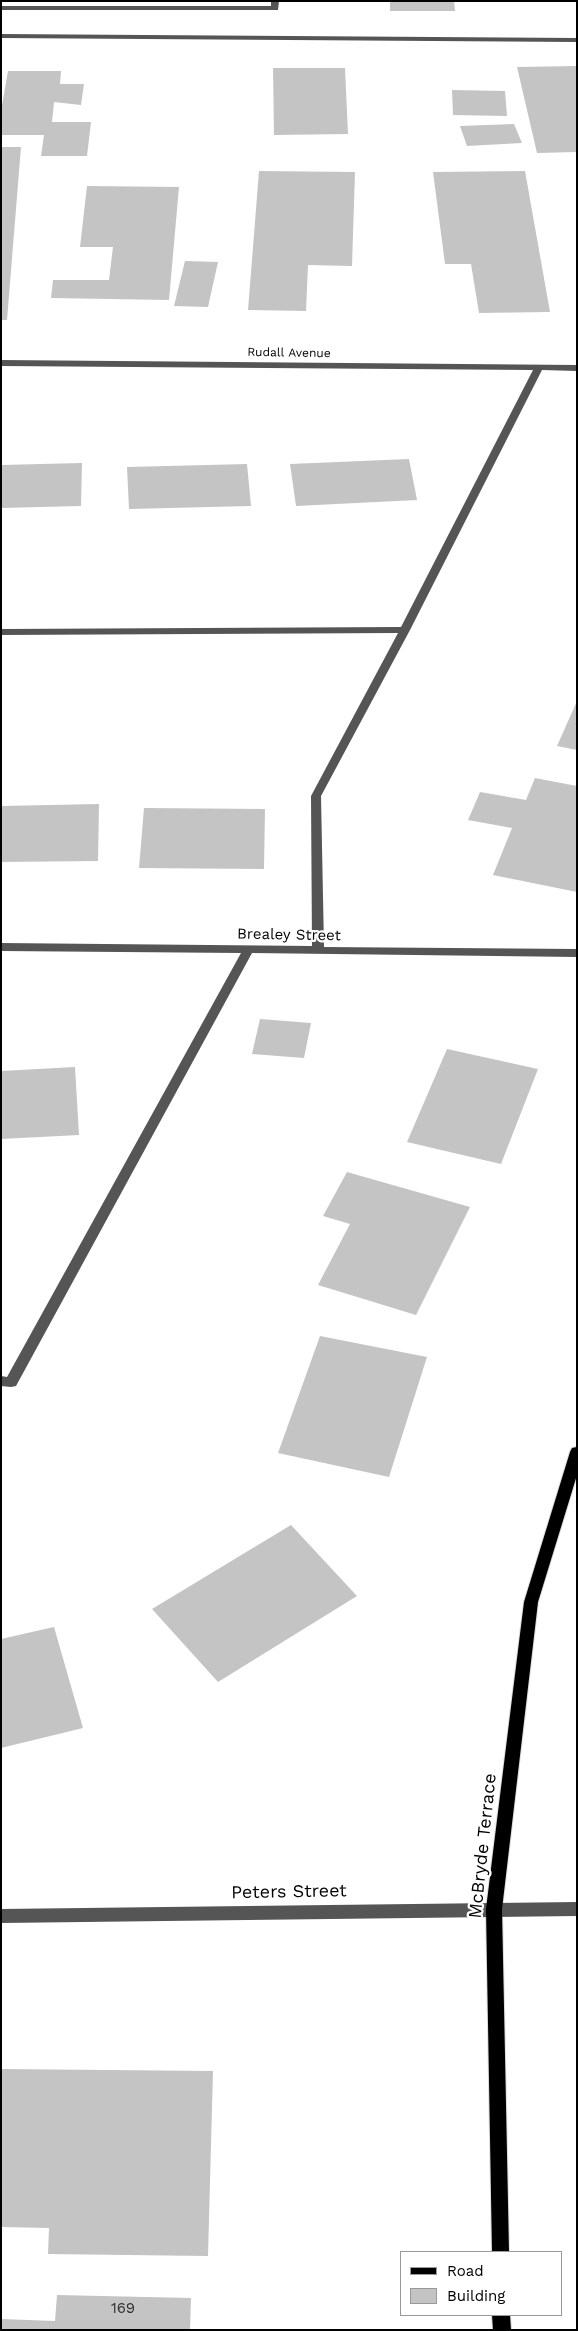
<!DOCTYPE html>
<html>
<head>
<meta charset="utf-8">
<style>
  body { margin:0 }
  #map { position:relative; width:578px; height:2331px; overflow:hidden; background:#fff; font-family:"Work Sans",sans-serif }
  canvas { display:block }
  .frame { position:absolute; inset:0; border:2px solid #000; pointer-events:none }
  .legend { position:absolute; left:400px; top:2251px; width:162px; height:65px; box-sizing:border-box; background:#fff; border:1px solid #999; margin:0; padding:6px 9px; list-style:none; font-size:15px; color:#000 }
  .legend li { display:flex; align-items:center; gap:10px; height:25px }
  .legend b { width:25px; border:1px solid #999 }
</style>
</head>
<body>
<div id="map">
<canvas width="578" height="2331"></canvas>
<div class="frame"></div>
<ul class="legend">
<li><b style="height:6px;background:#000"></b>Road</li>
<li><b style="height:14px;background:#c4c4c4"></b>Building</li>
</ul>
</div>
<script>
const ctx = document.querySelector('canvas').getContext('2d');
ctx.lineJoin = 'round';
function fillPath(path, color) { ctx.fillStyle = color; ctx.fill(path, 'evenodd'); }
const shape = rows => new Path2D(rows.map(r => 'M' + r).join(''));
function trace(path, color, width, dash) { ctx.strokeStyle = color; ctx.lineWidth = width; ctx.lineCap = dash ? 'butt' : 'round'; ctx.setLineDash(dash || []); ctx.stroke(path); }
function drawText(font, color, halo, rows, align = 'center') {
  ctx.font = font + ' "Work Sans",sans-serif'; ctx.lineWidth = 4.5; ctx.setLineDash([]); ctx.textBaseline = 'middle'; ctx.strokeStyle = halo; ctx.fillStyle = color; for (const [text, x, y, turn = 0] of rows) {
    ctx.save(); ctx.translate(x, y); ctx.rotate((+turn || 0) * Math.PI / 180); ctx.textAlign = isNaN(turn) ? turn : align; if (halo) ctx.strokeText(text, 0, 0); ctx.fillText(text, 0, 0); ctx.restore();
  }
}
fillPath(shape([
  [390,1,454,1,455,11,390,11],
  [577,66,577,152,537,153,517,67],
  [273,68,345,68,348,134,274,135],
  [8,71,61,71,60,84,84,84,81,105,54,102,52,122,91,122,87,156,41,156,44,135,1,135,1,111],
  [452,90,505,91,507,116,453,115],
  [514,124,522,143,467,146,460,126],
  [1,147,21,147,7,320,1,320],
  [259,171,355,172,352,266,308,265,306,311,248,310],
  [525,171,550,312,479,313,471,264,445,264,433,172],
  [87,186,179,187,169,300,51,298,53,280,109,280,113,247,80,247],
  [185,261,218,262,208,307,174,306],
  [409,459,417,500,296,506,290,464],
  [82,463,81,506,1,508,1,465],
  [247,464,251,506,129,509,127,467],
  [577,701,577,750,557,746],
  [535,778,577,786,577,892,493,875,512,828,468,820,480,792,526,800],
  [99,804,98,861,1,862,1,806],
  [144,808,265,809,264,869,139,868],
  [260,1019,311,1023,304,1058,252,1054],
  [447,1049,538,1069,501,1164,407,1142],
  [75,1067,79,1135,1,1139,1,1071],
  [347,1172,470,1207,416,1315,318,1285,350,1224,323,1216],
  [320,1336,427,1357,389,1477,278,1453],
  [291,1525,357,1596,218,1682,152,1609],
  [54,1627,83,1728,1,1748,1,1639],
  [1,2069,213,2071,208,2256,48,2254,49,2228,1,2227],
  [57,2295,191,2298,190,2330,1,2330,1,2319,55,2321]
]), '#c4c4c4');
const major = shape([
  [577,1447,577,1475,538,1602,502,1909,509,2252,492,2252,486,1909,524,1602,570,1452,572,1448,577,1447],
  [492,2315,510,2315,511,2330,493,2330,492,2315]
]);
trace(major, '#dbdbdb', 2);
fillPath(shape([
  [271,1,279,1,278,10,1,10,1,6,271,6,271,1],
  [1,34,577,38,577,42,1,38,1,34],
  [1,360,577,365,577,371,542,370,410,630,321,796,324,947,577,949,577,957,252,953,16,1386,11,1387,1,1386,1,1376,7,1377,241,953,1,951,1,943,312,946,311,796,398,633,1,635,1,629,401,627,533,370,1,366,1,360],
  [577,1902,577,1916,1,1923,1,1909,577,1902]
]), '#555');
fillPath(major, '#000');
drawText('12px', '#000', '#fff', [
  ["Rudall Avenue",289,353,1]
]);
drawText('15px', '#000', '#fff', [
  ["Brealey Street",289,935,1]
]);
drawText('15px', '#313131', null, [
  ["169",123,2309]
]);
drawText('18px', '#000', '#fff', [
  ["McBryde Terrace",483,1846,-84],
  ["Peters Street",289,1892,-1]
]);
</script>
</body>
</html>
